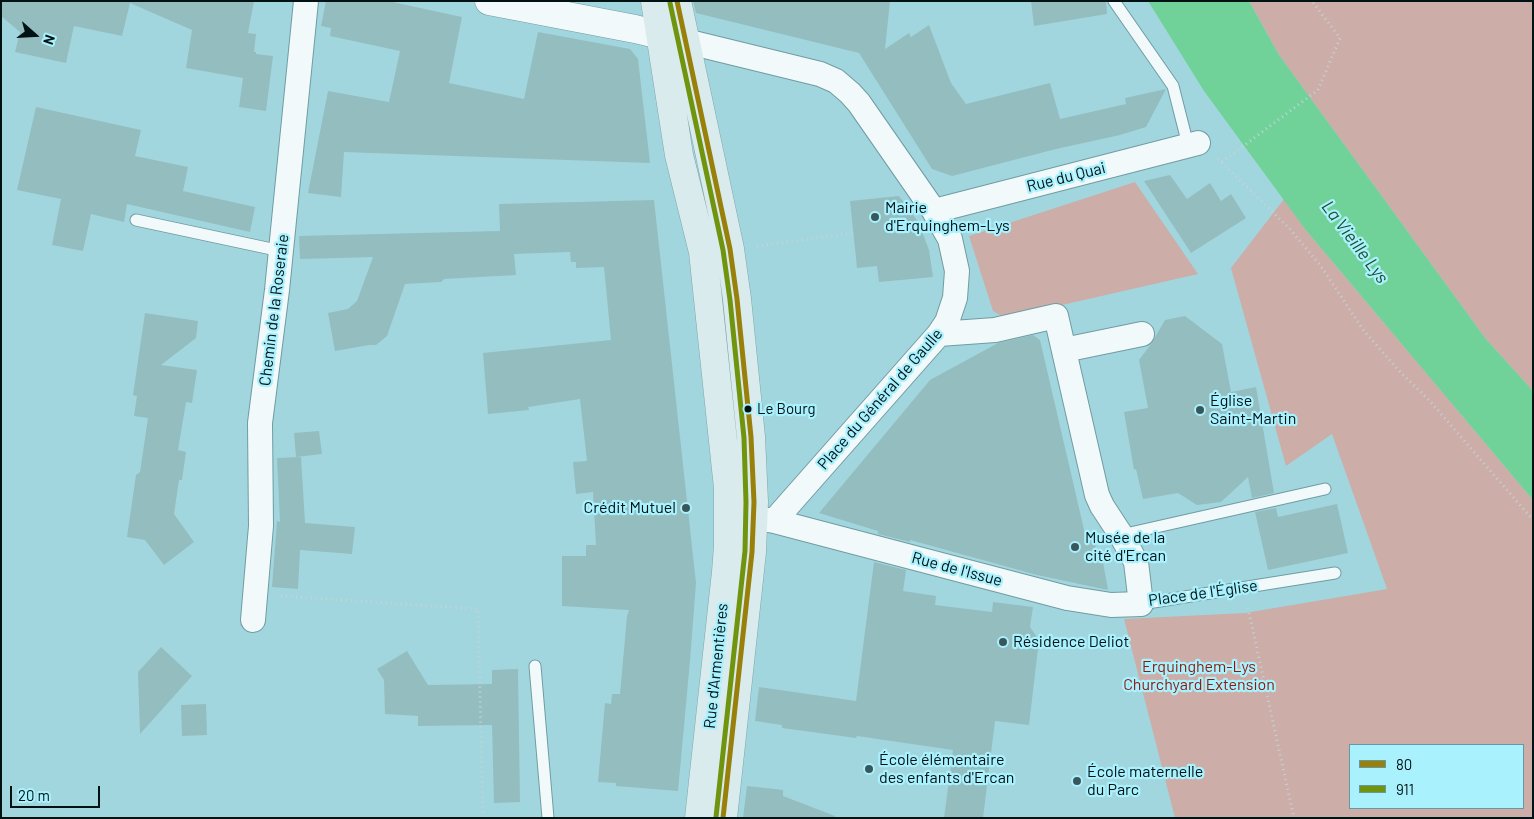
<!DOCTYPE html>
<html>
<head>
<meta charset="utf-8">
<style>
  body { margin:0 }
  #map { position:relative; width:1534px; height:819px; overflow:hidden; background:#a2d6de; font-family:Barlow,sans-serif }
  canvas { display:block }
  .frame { position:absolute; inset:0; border:2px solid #011215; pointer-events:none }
  .legend { position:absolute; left:1349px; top:744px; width:175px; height:65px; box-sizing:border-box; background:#aaf1fe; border:1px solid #6698a1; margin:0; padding:6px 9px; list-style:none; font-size:15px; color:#011215 }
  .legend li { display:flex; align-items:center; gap:10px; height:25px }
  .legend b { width:25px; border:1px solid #6698a1 }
  .north { position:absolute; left:10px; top:10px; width:50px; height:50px; -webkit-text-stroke:4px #aaf1fe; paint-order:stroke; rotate:109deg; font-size:14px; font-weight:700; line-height:20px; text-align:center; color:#011215 }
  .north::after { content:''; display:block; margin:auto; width:18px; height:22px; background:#011215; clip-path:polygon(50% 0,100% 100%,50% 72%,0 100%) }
  .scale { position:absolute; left:10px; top:786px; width:90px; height:22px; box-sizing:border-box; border:2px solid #011215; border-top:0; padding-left:6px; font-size:15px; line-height:18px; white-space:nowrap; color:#011215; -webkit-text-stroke:4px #aaf1fe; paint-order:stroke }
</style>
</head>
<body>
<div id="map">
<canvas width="1534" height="819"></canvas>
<div class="frame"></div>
<ul class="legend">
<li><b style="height:6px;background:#99800b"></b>80</li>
<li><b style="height:6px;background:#71940f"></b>911</li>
</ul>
<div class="north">N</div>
<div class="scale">20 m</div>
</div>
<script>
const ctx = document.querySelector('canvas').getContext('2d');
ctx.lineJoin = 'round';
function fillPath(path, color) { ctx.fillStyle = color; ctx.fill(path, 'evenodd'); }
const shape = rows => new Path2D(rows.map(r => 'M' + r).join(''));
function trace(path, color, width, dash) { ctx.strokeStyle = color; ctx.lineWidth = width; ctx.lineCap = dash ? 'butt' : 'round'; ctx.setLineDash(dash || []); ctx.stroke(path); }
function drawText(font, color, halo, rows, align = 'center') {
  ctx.font = font + ' Barlow,sans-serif'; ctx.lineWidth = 4.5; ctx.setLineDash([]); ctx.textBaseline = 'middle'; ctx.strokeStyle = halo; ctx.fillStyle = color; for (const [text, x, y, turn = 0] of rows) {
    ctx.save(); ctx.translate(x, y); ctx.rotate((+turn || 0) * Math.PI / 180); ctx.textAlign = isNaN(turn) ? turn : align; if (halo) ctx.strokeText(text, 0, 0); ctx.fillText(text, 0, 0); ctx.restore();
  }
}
fillPath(shape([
  [1249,1,1533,1,1533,391,1485,338,1279,55],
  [1135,182,1198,274,1005,318,993,311,969,236],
  [1284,199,1305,229,1533,500,1533,818,1175,818,1124,619,1245,613,1387,589,1332,434,1286,466,1231,268],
  [1350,745,1523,745,1523,808,1350,808]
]), '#ccada8');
fillPath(shape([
  [1148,1,1249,1,1279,55,1485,338,1533,391,1533,500,1305,229,1204,91]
]), '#70d299');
fillPath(shape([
  [1,1,254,1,248,33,256,34,254,52,256,52,256,54,273,56,266,111,239,107,243,78,186,68,192,30,130,3,122,36,74,26,66,63,15,52,20,32,1,16],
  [326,1,388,1,462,17,449,83,524,99,538,32,630,49,638,59,650,163,344,152,341,197,308,193,328,91,389,102,400,51,330,36,331,28,321,26],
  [693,1,890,1,885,49,909,33,911,37,929,25,951,83,966,104,1050,83,1060,119,1126,104,1125,98,1166,89,1146,127,1120,135,1056,149,952,176,932,169,859,53,696,13],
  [1031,1,1106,1,1107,14,1034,26],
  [36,107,141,130,135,156,188,167,183,191,255,207,250,232,127,204,124,222,91,214,83,251,52,245,61,199,17,190],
  [1170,175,1187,199,1210,183,1221,201,1231,194,1246,218,1191,253,1144,181],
  [899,196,916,219,923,234,929,250,933,277,879,282,877,266,857,268,850,201],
  [654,200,696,583,690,661,678,791,616,786,616,783,598,782,605,703,611,704,612,694,620,694,627,616,629,610,562,606,562,556,586,556,586,545,596,545,593,492,576,494,573,462,587,461,580,399,528,407,529,410,488,414,483,353,611,340,604,267,576,268,576,262,571,262,570,252,514,254,516,275,444,279,441,282,405,284,387,336,376,345,369,345,335,351,328,313,348,309,357,301,373,257,300,259,299,236,500,231,499,204],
  [145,313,198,321,196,338,161,365,197,370,192,403,186,402,178,450,186,452,182,480,179,480,174,514,194,542,164,565,145,540,127,537,136,475,140,472,148,418,134,416,137,396,133,395],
  [1185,316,1222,344,1231,392,1256,387,1274,493,1252,498,1248,477,1221,502,1197,505,1178,493,1143,499,1136,469,1134,470,1124,412,1148,408,1139,360,1151,344,1165,320],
  [1033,335,1040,340,1086,538,1097,540,1093,559,1103,562,1108,590,1037,575,910,540,910,542,878,534,878,531,819,513,930,380,998,343],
  [319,431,322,454,296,457,294,433],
  [301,457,305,523,355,527,352,554,300,550,298,589,272,587,277,521,280,522,277,458],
  [1337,504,1348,553,1268,570,1255,512,1276,508,1278,517],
  [874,562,906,570,903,591,936,596,935,605,992,612,993,602,1033,607,1030,627,1039,640,1029,725,995,721,983,818,944,818,953,750,857,736,856,738,782,728,782,725,755,721,759,687,856,701],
  [161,647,192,676,140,734,138,672],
  [407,651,428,685,492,684,492,670,518,669,520,802,494,803,492,725,418,726,418,716,385,714,384,680,377,669],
  [206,704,207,735,182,736,181,705],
  [747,786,783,790,783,796,835,816,835,818,743,818]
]), '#94bdc0');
const lane = shape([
  [1114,1,1173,86,1188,145],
  [136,220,281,251],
  [1121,535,1325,489],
  [1141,604,1335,573],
  [535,666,548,818]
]);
const street = shape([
  [685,41,820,74,836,81,850,93,859,103,934,211,950,239,957,271,955,298,947,322,939,334,774,521,762,519],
  [934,211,1198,143],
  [1064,350,1142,334],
  [774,521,1067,598,1111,605,1141,604,1136,562,1121,535,1102,506,1097,495,1056,316,995,330,939,334],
  [253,620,261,526,260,423,277,290,306,1]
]);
const secondary = shape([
  [489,1,635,29,681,40]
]);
const primary = shape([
  [655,1,679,155,703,252,728,488,728,546,726,572,699,818],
  [677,1,730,249,737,299,751,437,754,502,752,552,723,818]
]);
trace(lane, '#709ca2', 13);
trace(street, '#709ca2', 26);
trace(secondary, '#709ca2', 29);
trace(primary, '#7da6ac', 29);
trace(shape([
  [1218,159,1289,228,1320,265,1364,331,1402,374,1429,400,1533,520],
  [1222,162,1318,90,1340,38,1312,1],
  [757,246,853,233],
  [281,596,478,609,483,818],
  [1248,608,1294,818]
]), '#c4d4d6', 3, [1, 4]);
trace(lane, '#f1f9fa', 11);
trace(street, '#f1f9fa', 24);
trace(secondary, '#f1f9fa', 28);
trace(primary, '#daebed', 28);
trace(shape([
  [677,1,730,249,737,299,751,437,754,502,752,552,723,818]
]), '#99800b', 5);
trace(shape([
  [670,3,723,250,730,300,744,438,746,502,745,551,716,817]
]), '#71940f', 5);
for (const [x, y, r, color] of [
  [875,217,5,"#39575b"],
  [748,409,4.5,"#011215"],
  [1200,410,5,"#39575b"],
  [686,508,5,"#39575b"],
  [1075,547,5,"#39575b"],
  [1003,642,5,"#39575b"],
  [869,769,5,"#39575b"],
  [1077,781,5,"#39575b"]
]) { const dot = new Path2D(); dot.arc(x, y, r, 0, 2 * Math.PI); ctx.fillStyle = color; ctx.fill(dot); trace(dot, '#aaf1fe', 2); }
drawText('15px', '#011215', '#aaf1fe', [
  ["Le Bourg",757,409]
], 'left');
drawText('16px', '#011215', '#aaf1fe', [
  ["Rue du Quai",1066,177,-14],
  ["Chemin de la Roseraie",274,310,-83],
  ["Place du Général de Gaulle",880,399,-49],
  ["Rue de l'Issue",957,569,15],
  ["Place de l'Église",1203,593,-8],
  ["Rue d'Armentières",716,666,-84]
]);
drawText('16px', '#011215', '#aaf1fe', [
  ["Mairie",885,208],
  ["d'Erquinghem-Lys",885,226],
  ["Église",1210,401],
  ["Saint-Martin",1210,419],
  ["Crédit Mutuel",676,508,"right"],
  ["Musée de la",1085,538],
  ["cité d'Ercan",1085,556],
  ["Résidence Deliot",1013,642],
  ["École élémentaire",879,760],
  ["des enfants d'Ercan",879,778],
  ["École maternelle",1087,772],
  ["du Parc",1087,790]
], 'left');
drawText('16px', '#8d180d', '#aaf1fe', [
  ["Erquinghem-Lys",1199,667],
  ["Churchyard Extension",1199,685]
]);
drawText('italic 18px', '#1d4b29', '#aaf1fe', [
  ["La Vieille Lys",1355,242,53]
]);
</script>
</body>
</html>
